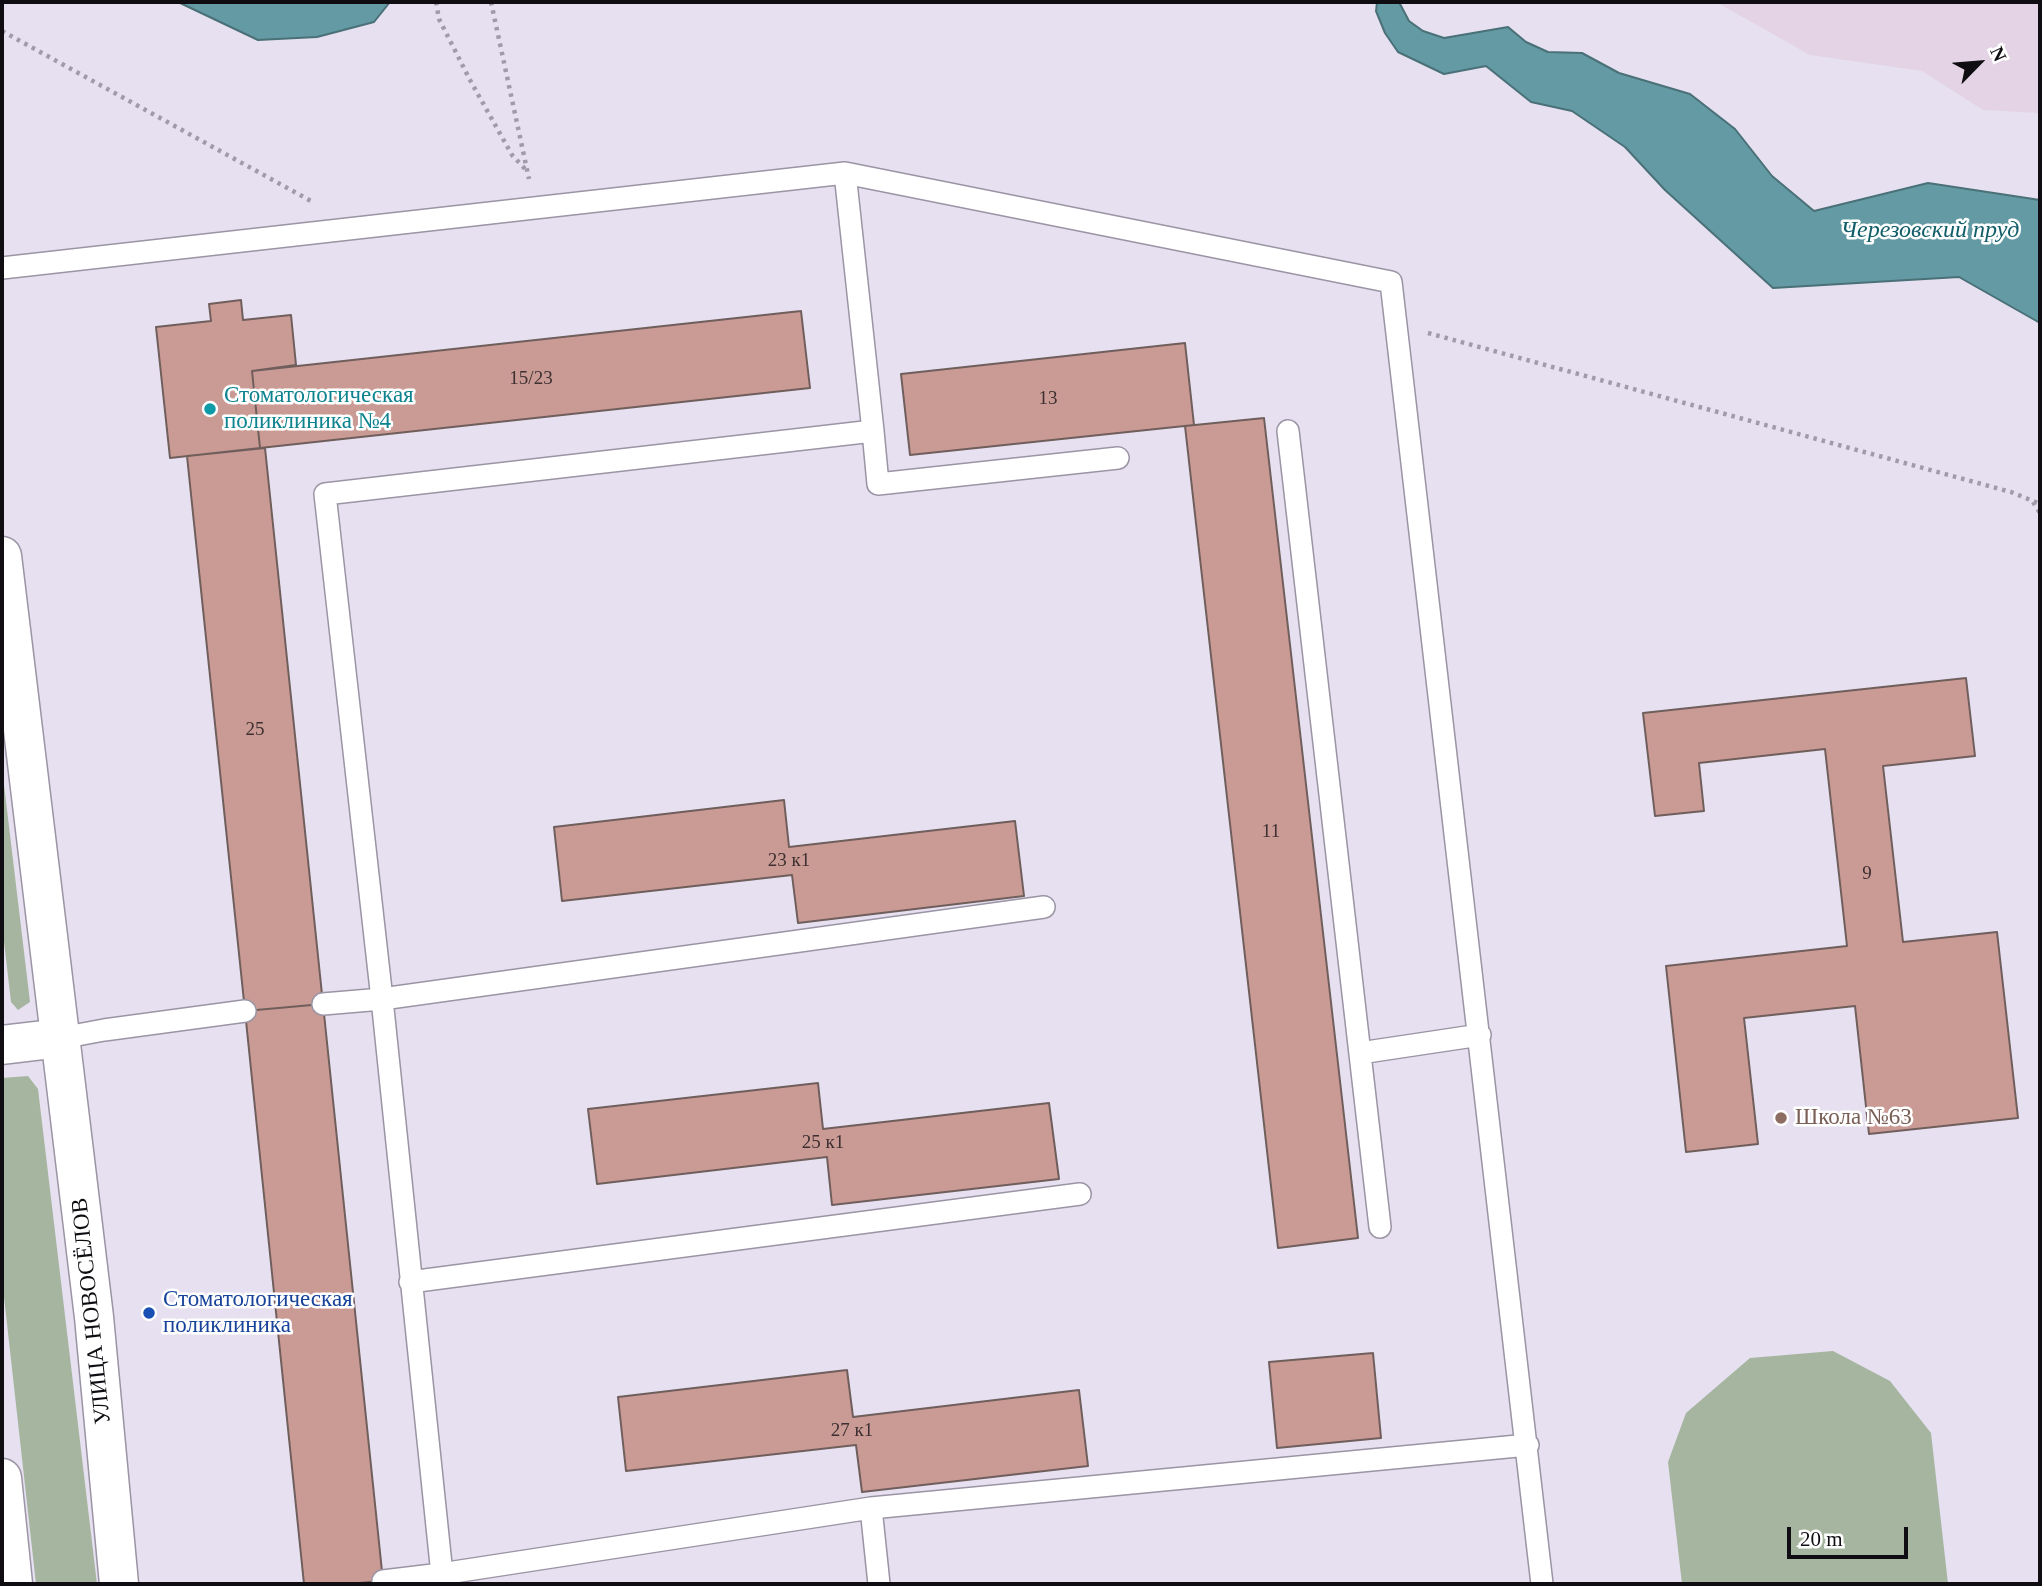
<!DOCTYPE html>
<html>
<head>
<meta charset="utf-8">
<style>
  body { margin:0 }
  #map { position:relative; width:2042px; height:1586px; overflow:hidden; background:#e6e0f1; font-family:"Times New Roman",serif }
  canvas { display:block }
  .frame { position:absolute; inset:0; border:4px solid #0f0d12; pointer-events:none }
  .north { position:absolute; left:1944px; top:28px; width:70px; height:70px; -webkit-text-stroke:5px #fff; paint-order:stroke; rotate:65deg; font-size:19px; font-weight:700; line-height:28px; text-align:center; color:#0f0d12 }
  .north::after { content:''; display:block; margin:auto; width:24px; height:32px; background:#0f0d12; clip-path:polygon(50% 0,100% 100%,50% 72%,0 100%) }
  .scale { position:absolute; left:1787px; top:1527px; width:121px; height:32px; box-sizing:border-box; border:4px solid #0f0d12; border-top:0; padding-left:9px; font-size:21px; line-height:24px; white-space:nowrap; color:#0f0d12; -webkit-text-stroke:5px #fff; paint-order:stroke }
</style>
</head>
<body>
<div id="map">
<canvas width="2042" height="1586"></canvas>
<div class="frame"></div>
<div class="north">N</div>
<div class="scale">20 m</div>
</div>
<script>
const ctx = document.querySelector('canvas').getContext('2d');
ctx.lineJoin = 'round';
function fillPath(path, color) { ctx.fillStyle = color; ctx.fill(path, 'evenodd'); }
const shape = rows => new Path2D(rows.map(r => 'M' + r).join(''));
function trace(path, color, width, dash) { ctx.strokeStyle = color; ctx.lineWidth = width; ctx.lineCap = dash ? 'butt' : 'round'; ctx.setLineDash(dash || []); ctx.stroke(path); }
function drawText(font, color, halo, rows, align = 'center') {
  ctx.font = font + ' "Times New Roman",serif'; ctx.lineWidth = 5; ctx.setLineDash([]); ctx.textBaseline = 'middle'; ctx.strokeStyle = halo; ctx.fillStyle = color; for (const [text, x, y, turn = 0] of rows) {
    ctx.save(); ctx.translate(x, y); ctx.rotate((+turn || 0) * Math.PI / 180); ctx.textAlign = isNaN(turn) ? turn : align; if (halo) ctx.strokeText(text, 0, 0); ctx.fillText(text, 0, 0); ctx.restore();
  }
}
fillPath(shape([
  [1716,2,2040,2,2040,113,1983,110,1922,71,1810,55]
]), '#e4d3e4');
fillPath(shape([
  [2,768,30,1002,18,1010,11,1002,2,924],
  [28,1076,38,1089,97,1584,36,1584,2,1279,2,1078],
  [1833,1351,1890,1381,1931,1433,1948,1584,1682,1584,1668,1462,1686,1413,1750,1358]
]), '#a5b59f');
const water = shape([
  [178,2,390,2,374,22,317,37,258,40,178,2],
  [1377,2,1399,2,1409,21,1423,31,1444,38,1508,27,1526,42,1548,52,1582,53,1619,73,1690,94,1735,129,1772,176,1814,211,1928,183,2040,200,2040,323,1959,277,1773,288,1665,190,1625,147,1572,111,1531,102,1486,66,1444,74,1398,52,1385,33,1376,11,1377,2]
]);
fillPath(water, '#649aa3');
trace(water, '#4a7078', 2);
const building = shape([
  [241,300,243,320,291,315,296,365,252,371,260,448,170,458,156,327,211,321,209,304,241,300],
  [801,311,810,388,260,448,252,371,801,311],
  [1185,343,1194,425,910,455,901,374,1185,343],
  [1264,418,1358,1238,1278,1248,1185,426,1264,418],
  [265,448,323,1004,245,1011,187,456,265,448],
  [1966,678,1975,756,1883,766,1903,942,1997,932,2018,1118,1869,1134,1855,1006,1744,1018,1758,1144,1686,1152,1666,966,1847,946,1825,749,1699,763,1704,811,1655,816,1643,713,1966,678],
  [784,800,789,847,1015,821,1024,896,798,923,792,875,562,901,554,827,784,800],
  [323,1004,383,1581,347,1584,304,1584,245,1011,323,1004],
  [818,1083,823,1129,1049,1103,1059,1179,832,1205,827,1157,597,1184,588,1109,818,1083],
  [1373,1353,1381,1438,1277,1448,1269,1362,1373,1353],
  [847,1370,853,1417,1079,1390,1088,1466,862,1492,856,1445,626,1471,618,1397,847,1370]
]);
fillPath(building, '#ca9b94');
trace(building, '#705e5c', 2);
const service = shape([
  [2,268,845,173,1391,282,1542,1584],
  [873,431,878,484,1118,458],
  [1288,431,1380,1227],
  [323,1004,382,999,1044,907],
  [61,1038,104,1030,245,1011],
  [1360,1053,1480,1035],
  [410,1282,1080,1194],
  [871,1508,879,1584],
  [383,1581,441,1574,871,1508,1528,1445],
  [443,1584,382,999,325,494,873,431,845,173]
]);
const minor = shape([
  [2,1045,61,1038]
]);
const secondary = shape([
  [2,556,94,1317,119,1584],
  [2,1478,13,1584]
]);
trace(service, '#9a94a4', 24);
trace(minor, '#9a94a4', 41);
trace(secondary, '#9a94a4', 41);
trace(shape([
  [436,2,439,19,470,80,512,155,528,172],
  [491,2,529,179],
  [2,31,311,201],
  [1428,333,2011,492,2040,504],
  [2033,502,2040,513]
]), '#9f9ba8', 4.5, [3.5, 5]);
trace(service, '#fff', 21);
trace(minor, '#fff', 38);
trace(secondary, '#fff', 38);
for (const [x, y, r, color] of [
  [210,409,7,"#0f9aa8"],
  [1781,1118,7,"#8d6e63"],
  [149,1313,7,"#1a4fb4"]
]) { const dot = new Path2D(); dot.arc(x, y, r, 0, 2 * Math.PI); ctx.fillStyle = color; ctx.fill(dot); trace(dot, '#fff', 2.5); }
drawText('19px', '#3e3032', null, [
  ["15/23",531,379],
  ["13",1048,399],
  ["25",255,730],
  ["11",1271,832],
  ["23 к1",789,861],
  ["9",1867,874],
  ["25 к1",823,1143],
  ["27 к1",852,1431]
]);
drawText('23px', '#0d838f', '#fff', [
  ["Стоматологическая",224,396],
  ["поликлиника №4",224,422]
], 'left');
drawText('23px', '#785e54', '#fff', [
  ["Школа №63",1795,1118]
], 'left');
drawText('23px', '#164399', '#fff', [
  ["Стоматологическая",163,1300],
  ["поликлиника",163,1326]
], 'left');
drawText('23px', '#0f0d12', '#fff', [
  ["УЛИЦА НОВОСЁЛОВ",92,1311,-96]
]);
drawText('italic 24px', '#115e68', '#fff', [
  ["Черезовский пруд",1930,231]
]);
</script>
</body>
</html>
